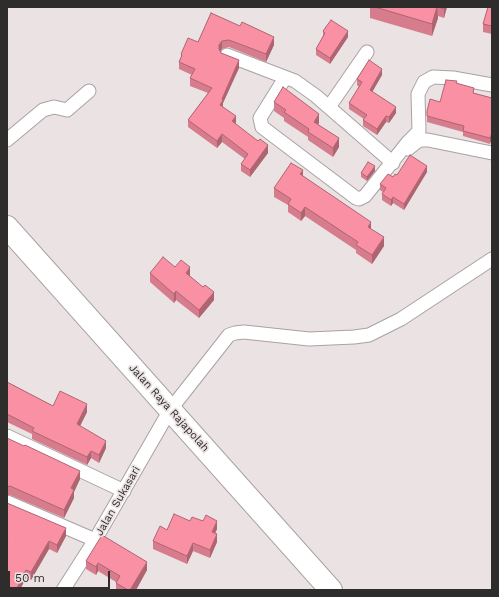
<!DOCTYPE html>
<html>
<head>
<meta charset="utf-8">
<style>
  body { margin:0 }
  #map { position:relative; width:499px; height:597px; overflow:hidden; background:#eae2e3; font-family:"Work Sans",sans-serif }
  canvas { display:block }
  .frame { position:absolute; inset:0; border:8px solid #2f2c2c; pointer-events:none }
  .scale { position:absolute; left:8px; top:571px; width:102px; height:18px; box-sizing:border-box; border:2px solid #2f2c2c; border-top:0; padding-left:5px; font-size:12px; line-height:14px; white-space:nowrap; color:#2f2c2c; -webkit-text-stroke:3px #eae2e3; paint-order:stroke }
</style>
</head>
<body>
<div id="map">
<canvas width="499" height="597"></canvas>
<div class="frame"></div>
<div class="scale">50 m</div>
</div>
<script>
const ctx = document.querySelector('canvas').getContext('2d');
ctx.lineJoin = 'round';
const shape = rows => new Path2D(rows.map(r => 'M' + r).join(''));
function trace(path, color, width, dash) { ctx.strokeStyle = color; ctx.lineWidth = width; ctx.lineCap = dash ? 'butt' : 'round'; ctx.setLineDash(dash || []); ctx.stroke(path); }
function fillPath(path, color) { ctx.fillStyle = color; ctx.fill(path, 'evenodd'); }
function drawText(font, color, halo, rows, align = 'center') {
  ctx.font = font + ' "Work Sans",sans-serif'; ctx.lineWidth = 3.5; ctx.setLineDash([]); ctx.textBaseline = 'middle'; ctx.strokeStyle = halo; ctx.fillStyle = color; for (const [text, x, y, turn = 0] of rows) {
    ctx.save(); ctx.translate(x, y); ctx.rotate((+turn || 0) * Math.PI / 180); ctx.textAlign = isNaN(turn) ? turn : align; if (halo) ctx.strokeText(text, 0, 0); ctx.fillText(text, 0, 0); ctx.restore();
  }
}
const street = shape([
  [227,55,295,81,316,96,393,163],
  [285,78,260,118,262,127,356,198,359,199,365,196,408,142,419,131,418,94,424,82,433,77,453,78,492,85],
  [329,107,367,52],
  [7,140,43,110,54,107,67,110,89,91],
  [408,149,418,141,423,140,428,140,492,153],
  [7,436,124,491],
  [7,502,95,540],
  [63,590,95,540,170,410,229,335,235,333,244,332,309,339,354,337,369,335,401,319,492,259]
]);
const highway = shape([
  [7,227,331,590]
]);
trace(street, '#a9a2a3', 15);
trace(highway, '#a9a2a3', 24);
trace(street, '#fff', 13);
trace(highway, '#fff', 22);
fillPath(shape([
  [370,7,447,7,444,18,438,16,438,18,432,36,370,18],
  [487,7,492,7,492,34,483,32,483,24,487,11],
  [211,13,274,45,266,62,229,47,222,49,220,51,221,53,239,68,223,103,223,107,236,124,268,153,250,177,241,171,241,164,245,159,222,142,217,148,188,127,188,120,208,93,190,86,190,78,192,75,179,69,179,62,181,58,181,54,198,42],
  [323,31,348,37,330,64,316,55,316,49,323,36],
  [382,75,372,91,396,113,389,123,386,122,377,135,363,126,363,120,364,119,349,109,349,103,359,87,357,85,357,79],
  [457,83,474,93,492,98,490,144,463,136,463,132,427,122,427,111,440,102],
  [274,102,319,123,318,124,339,147,333,157,308,140,308,137,284,121,284,118,274,111],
  [375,171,367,181,361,177,361,173],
  [427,172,404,210,393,203,391,206,382,200,382,194,383,192,380,190,380,184,397,175],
  [303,176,371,229,384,246,372,264,356,253,356,250,305,216,301,221,288,212,288,205,274,197,274,188],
  [175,267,190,275,190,276,214,300,199,318,176,300,174,303,150,282,150,273],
  [7,382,53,406,87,412,80,426,106,448,99,463,91,458,87,465,32,439,32,434,7,422],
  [7,438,80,479,74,492,74,498,64,518,10,495,7,495],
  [7,503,66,536,57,553,49,549,31,580,26,578,7,590],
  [190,521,217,529,215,533,217,542,210,558,193,551,187,564,153,549,153,541,167,530],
  [86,561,147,570,136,590,116,590,116,582,98,571,96,575,86,569]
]), '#d67c8c');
fillPath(shape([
  [437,7,438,18,432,36,432,24],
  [445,7,447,7,444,18,444,9],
  [348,31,348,37,330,64,330,58],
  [274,37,274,45,266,62,266,54],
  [222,41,222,49,219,53,219,45],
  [239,60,239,68,223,103,223,108,220,105,222,99],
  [382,69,382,75,370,96,370,90],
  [396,107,396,113,389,123,389,117],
  [319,114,319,123,314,130,314,122],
  [236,116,236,124,232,121],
  [386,116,386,122,377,135,377,129],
  [492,133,492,138,490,144,490,138],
  [222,134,222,142,217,148,217,141],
  [339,138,339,147,333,157,333,148],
  [268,145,268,153,250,177,250,170],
  [375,166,375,171,367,181,367,177],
  [427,166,427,172,404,210,404,204],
  [303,170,303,179,300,174],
  [393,197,393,203,391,206,391,200],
  [305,207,305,216,301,221,301,213],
  [371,222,371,231,368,227],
  [384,237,384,246,372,264,372,255],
  [190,267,190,275,186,281,186,273],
  [176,291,176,300,174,303,174,294],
  [214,292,214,300,199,318,199,310],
  [87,404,87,412,77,432,77,424],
  [106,441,106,448,99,463,99,455],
  [91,451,91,458,87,465,87,457],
  [80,471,80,479,74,492,74,498,64,518,64,510,71,488],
  [217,521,217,529,212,540,212,532],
  [66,528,66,536,57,553,57,545],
  [217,534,217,542,210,558,210,550],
  [49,541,49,549,31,580,31,572],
  [193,543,193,551,187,564,187,556],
  [147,562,147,570,136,590,130,590],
  [98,563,98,571,96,575,96,567],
  [26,570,26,578,20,590,17,590,17,588]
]), '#ae6572');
const building = shape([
  [375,7,437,7,432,24,375,7],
  [438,7,445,7,444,9,438,7],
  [488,7,492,7,492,26,483,24,488,7],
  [211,13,240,26,242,22,274,37,266,54,229,40,222,41,219,45,219,49,221,53,239,60,222,99,223,100,220,105,236,116,232,121,258,141,260,139,268,145,250,170,241,164,248,154,222,134,217,141,188,120,212,88,190,78,195,69,179,62,182,55,181,54,188,38,198,42,211,13],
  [331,20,348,31,330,58,316,49,325,33,323,31,331,20],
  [369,60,382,69,370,90,396,107,389,117,386,116,377,129,363,120,367,115,349,103,362,82,357,79,369,60],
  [446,80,457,81,456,83,474,88,473,93,492,98,492,133,490,138,463,131,464,126,427,116,427,111,430,99,440,102,446,80],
  [283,87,319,114,314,122,339,138,333,148,308,132,309,129,284,112,286,110,274,102,283,87],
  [410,155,427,166,404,204,393,197,391,200,382,194,386,188,380,184,388,174,393,177,395,174,397,175,410,155],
  [368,162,375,166,367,177,361,173,368,162],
  [291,163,303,170,300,174,371,222,368,227,384,237,372,255,356,245,358,242,305,207,301,213,288,204,291,199,274,188,291,163],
  [163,257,175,267,181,260,190,267,186,273,203,287,205,285,214,292,199,310,176,291,174,294,150,273,163,257],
  [7,382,53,406,60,391,87,404,77,424,106,441,99,455,91,451,87,457,32,431,34,428,7,414,7,382],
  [7,438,24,446,25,445,80,471,71,488,74,490,64,510,10,486,7,487,7,438],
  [7,503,66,528,57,545,49,541,31,572,26,570,17,588,19,589,18,590,7,590,7,543,8,541,7,541,7,503],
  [174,514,190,521,192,517,203,521,206,515,217,521,212,532,217,534,210,550,193,543,187,556,153,541,160,526,167,530,174,514],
  [102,535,147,562,130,590,128,590,116,583,120,576,98,563,96,567,86,561,102,535]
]);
fillPath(building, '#f990a3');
trace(building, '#ae6572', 1);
drawText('11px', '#2f2c2c', '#eae2e3', [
  ["Jalan Raya Rajapolah",169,408,48],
  ["Jalan Sukasari",118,501,-60]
]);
</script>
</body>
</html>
